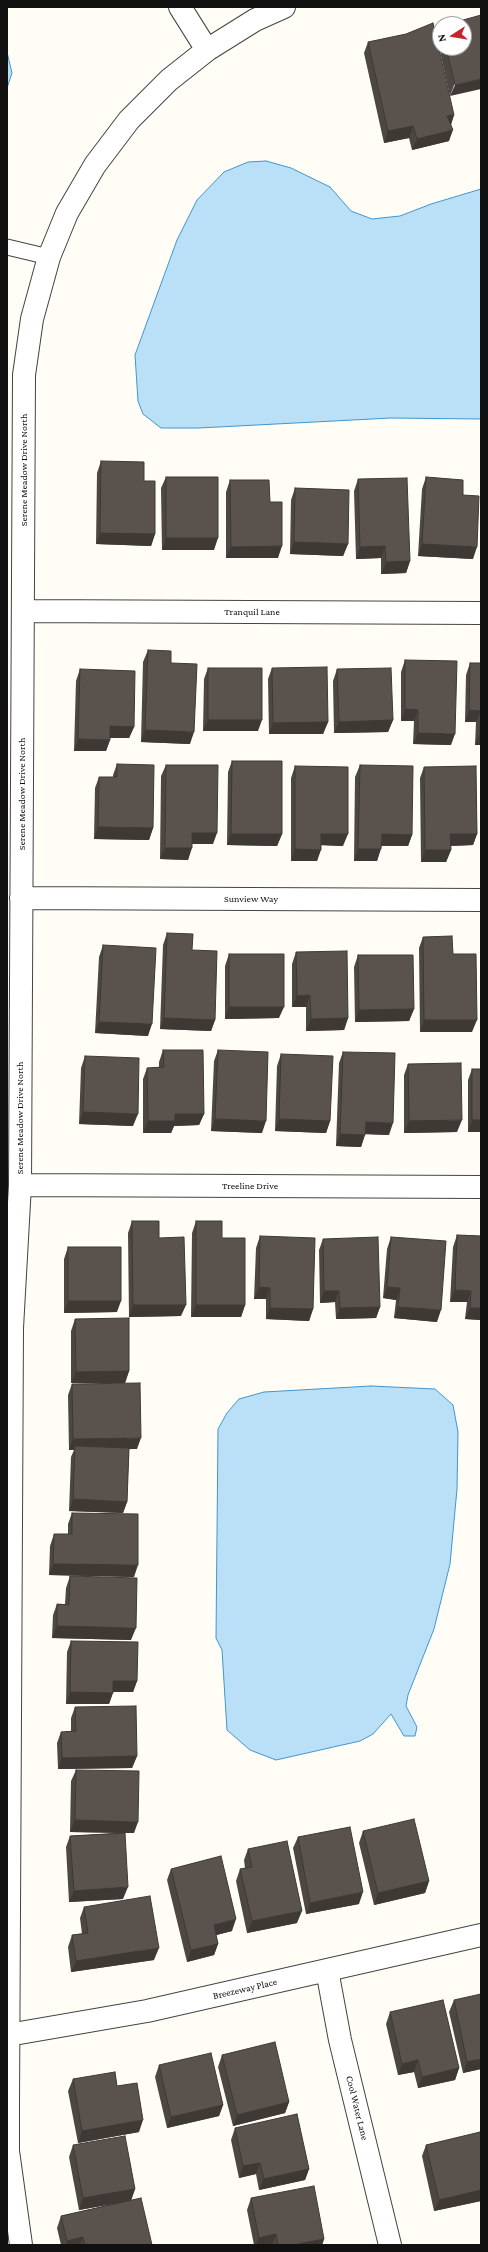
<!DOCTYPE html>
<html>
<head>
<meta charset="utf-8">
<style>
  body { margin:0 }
  #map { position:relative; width:488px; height:2252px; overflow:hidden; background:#fffdf5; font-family:"Crimson Pro",serif }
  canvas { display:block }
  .frame { position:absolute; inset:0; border:8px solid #111; pointer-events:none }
  .north { position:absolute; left:432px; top:16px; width:40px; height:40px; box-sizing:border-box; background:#fff; border:1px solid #a0a0a0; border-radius:50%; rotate:258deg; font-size:11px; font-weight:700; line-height:16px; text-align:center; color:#111 }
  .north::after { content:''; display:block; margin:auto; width:14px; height:18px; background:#c4262e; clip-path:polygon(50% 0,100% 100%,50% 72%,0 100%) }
</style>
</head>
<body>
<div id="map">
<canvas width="488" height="2252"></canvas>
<div class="frame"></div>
<div class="north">N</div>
</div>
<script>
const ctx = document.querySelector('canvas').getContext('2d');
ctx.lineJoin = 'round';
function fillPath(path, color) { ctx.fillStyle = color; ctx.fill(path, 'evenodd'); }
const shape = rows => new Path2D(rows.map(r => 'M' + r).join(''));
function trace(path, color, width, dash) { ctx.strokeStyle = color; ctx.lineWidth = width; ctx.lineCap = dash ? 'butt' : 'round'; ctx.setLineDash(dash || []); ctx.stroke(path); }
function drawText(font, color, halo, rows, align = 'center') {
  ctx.font = font + ' "Crimson Pro",serif'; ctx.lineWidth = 4; ctx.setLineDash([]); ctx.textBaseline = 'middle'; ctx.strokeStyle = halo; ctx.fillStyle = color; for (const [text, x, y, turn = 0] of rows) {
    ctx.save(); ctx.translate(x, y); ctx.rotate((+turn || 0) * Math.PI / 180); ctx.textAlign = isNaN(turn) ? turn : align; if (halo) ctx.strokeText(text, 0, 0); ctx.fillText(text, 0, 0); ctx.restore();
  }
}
const water = shape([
  [7,52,12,73,7,88,7,52],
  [266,161,291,168,330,187,351,211,372,219,400,216,431,204,481,189,481,419,391,418,199,428,161,428,143,414,138,401,135,355,177,240,197,200,224,172,248,162,266,161],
  [371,1386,435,1389,453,1405,458,1432,457,1489,450,1564,434,1629,408,1695,406,1706,417,1727,415,1736,404,1736,391,1714,373,1734,360,1741,276,1760,250,1750,227,1730,222,1650,216,1638,218,1429,227,1413,239,1399,264,1392,371,1386]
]);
fillPath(water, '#b9e0f7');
trace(water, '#3f96cf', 1);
const lane = shape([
  [7,247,49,257]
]);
const street = shape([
  [180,7,207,50],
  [23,611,481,613],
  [21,898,481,900],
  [20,1185,481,1187],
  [327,1970,340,2040,390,2245],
  [8,2035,147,2011,481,1935],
  [21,2245,8,2151,8,2103,12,1328,20,1185,24,375,32,319,49,257,67,213,95,165,129,120,169,80,207,50,255,20,284,7]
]);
trace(lane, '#444', 17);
trace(street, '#444', 24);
trace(lane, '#fff', 15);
trace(street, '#fff', 22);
fillPath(shape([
  [481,15,450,96,437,38,440,30,440,48,464,48],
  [368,42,454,115,451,125,449,141,412,150,409,138,384,143,364,53],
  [101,461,144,481,155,534,151,546,96,544,97,473],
  [166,477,214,550,162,550,161,488],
  [426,477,463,495,473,559,418,556,422,489],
  [358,479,410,561,406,573,381,574,381,558,356,559,354,491],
  [230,480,270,502,278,558,226,558,226,492],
  [295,488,348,544,343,556,290,554,291,500],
  [148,650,171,663,190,744,141,742,143,662],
  [405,660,451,745,413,744,414,721,401,721,401,672],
  [470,663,481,663,481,745,475,745,476,722,465,722,466,675],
  [208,668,258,731,203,731,204,679],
  [272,668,328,722,323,734,269,734,268,679],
  [80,669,134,727,129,738,110,738,110,740,106,751,74,751,76,681],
  [337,669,393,720,388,732,334,733,333,681],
  [232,761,282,834,277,846,227,845,228,772],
  [117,764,153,828,149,840,94,839,95,788,99,777,113,777,113,775],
  [166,765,213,844,192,844,188,860,160,859,161,776],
  [360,765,412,835,408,846,381,846,377,861,354,861,355,777],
  [295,766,343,846,321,845,317,861,291,861,291,778],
  [424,767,477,834,473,845,451,846,451,850,446,862,421,862,420,778],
  [167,933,192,950,215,1020,211,1031,160,1029,163,945],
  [423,937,453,954,472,1032,420,1032,419,948],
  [103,945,148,1036,95,1033,99,957],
  [296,952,348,1018,344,1030,306,1031,306,1007,292,1007,292,964],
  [229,954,279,1018,225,1019,225,966],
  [358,955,414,1009,409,1021,355,1022,354,967],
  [163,1050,204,1114,199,1125,174,1126,171,1133,143,1133,143,1079,147,1068,159,1067,159,1062],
  [218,1050,262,1133,211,1131,214,1061],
  [343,1052,389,1135,365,1134,361,1147,336,1146,339,1063],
  [281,1054,330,1121,326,1133,275,1131,277,1066],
  [85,1056,133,1126,79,1124,81,1068],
  [408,1064,457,1132,404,1133,404,1075],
  [472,1069,481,1069,481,1132,468,1132,468,1080],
  [132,1221,159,1238,181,1316,129,1317,128,1233],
  [196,1221,222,1238,245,1305,241,1317,191,1317,192,1233],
  [457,1235,481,1236,481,1320,465,1319,467,1302,450,1302,453,1247],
  [260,1236,313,1309,309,1321,266,1319,266,1299,254,1299,256,1248],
  [391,1237,437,1322,394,1318,396,1300,383,1298,387,1249],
  [323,1239,380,1307,376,1318,336,1319,335,1302,320,1303,319,1250],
  [68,1247,117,1312,64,1313,64,1259],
  [75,1319,129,1371,125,1383,71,1383,71,1331],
  [72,1384,137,1449,129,1449,127,1502,123,1513,69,1511,71,1457,74,1450,69,1450,68,1395],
  [72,1513,134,1577,49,1575,50,1546,54,1534,68,1534,68,1524],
  [70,1576,131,1640,52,1638,53,1615,57,1604,65,1604,66,1588],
  [71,1641,137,1681,133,1692,113,1692,109,1704,66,1704,67,1652],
  [75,1707,137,1756,132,1768,58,1769,57,1743,61,1732,71,1731,71,1718],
  [76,1770,134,1833,125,1833,123,1899,69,1902,66,1847,70,1836,119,1833,70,1832,71,1781],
  [363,1831,429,1881,425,1893,374,1905,359,1843],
  [298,1837,359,1904,306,1914,293,1848],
  [248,1849,297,1923,247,1933,236,1881,240,1869,245,1868,244,1860],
  [171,1869,232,1931,216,1935,218,1944,214,1955,187,1962,167,1880],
  [84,1907,154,1960,71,1972,68,1947,72,1935,82,1934,80,1918],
  [454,2000,481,2069,463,2073,449,2012],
  [390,2012,459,2068,455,2080,418,2088,414,2072,398,2075,386,2024],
  [222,2055,289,2102,285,2113,233,2126,218,2067],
  [159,2065,223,2105,219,2116,167,2128,155,2077],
  [73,2079,117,2086,139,2132,78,2143,68,2091],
  [235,2128,309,2169,305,2180,259,2190,256,2174,239,2178,231,2140],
  [481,2138,481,2201,434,2211,422,2156,426,2145],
  [73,2145,135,2189,131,2200,152,2245,61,2245,57,2228,61,2216,117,2203,79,2210,69,2157],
  [251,2198,324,2239,322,2245,254,2245,247,2210]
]), '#4d4742');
fillPath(shape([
  [481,79,481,89,450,96,455,85],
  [454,115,450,127,447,116],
  [413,126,409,138,384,143,388,131],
  [453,130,449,141,412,150,417,139],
  [100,533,155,534,151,546,96,544],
  [166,538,218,538,214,550,162,550],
  [294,542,348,544,343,556,290,554],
  [422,544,477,547,473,559,418,556],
  [282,546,278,558,226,558,231,547],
  [385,546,381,558,356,559,360,547],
  [410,561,406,573,381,574,386,562],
  [405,709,418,710,414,721,401,721],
  [469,710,481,711,476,722,465,722],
  [208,720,262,720,258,731,203,731],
  [393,720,388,732,334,733,339,722],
  [328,722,323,734,269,734,273,723],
  [110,726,134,727,129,738,106,738],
  [145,730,194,732,190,744,141,742],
  [418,733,455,734,451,745,413,744],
  [480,733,481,733,481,745,475,745],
  [78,739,110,740,106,751,74,751],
  [98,827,153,828,149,840,94,839],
  [192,833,217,833,213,844,187,844],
  [231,834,282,834,277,846,227,845],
  [321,834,348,834,343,846,317,845],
  [382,834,412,835,408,846,377,845],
  [450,834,477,834,473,845,446,846],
  [165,848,192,848,188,860,160,859],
  [295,849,321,850,317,861,291,861],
  [358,849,381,849,377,861,354,861],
  [425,850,451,850,446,862,421,862],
  [310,995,306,1007,292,1007,297,996],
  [229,1007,284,1007,279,1018,225,1019],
  [414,1009,409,1021,355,1022,359,1010],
  [164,1018,215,1020,211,1031,160,1029],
  [348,1018,344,1030,306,1031,311,1019],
  [424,1020,477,1020,472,1032,420,1032],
  [99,1022,152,1024,148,1036,95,1033],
  [83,1112,138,1114,133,1126,79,1124],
  [175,1114,204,1114,199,1125,174,1126,171,1133,143,1133,148,1121],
  [215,1119,266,1121,262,1133,211,1131],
  [279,1119,330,1121,326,1133,275,1131],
  [462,1120,457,1132,404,1133,409,1121],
  [472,1120,481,1120,481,1132,468,1132],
  [366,1122,393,1123,389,1135,362,1134],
  [340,1134,365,1135,361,1147,336,1146],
  [259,1287,270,1288,266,1299,254,1299],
  [387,1287,400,1288,396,1300,383,1298],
  [455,1290,471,1291,467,1302,450,1302],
  [324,1291,339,1291,335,1302,320,1303],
  [68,1301,121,1301,117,1312,64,1313],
  [133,1305,186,1305,181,1316,129,1317],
  [196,1305,245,1305,241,1317,191,1317],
  [380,1307,376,1318,336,1319,340,1308],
  [398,1307,441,1310,437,1322,394,1318],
  [270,1308,313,1309,309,1321,266,1319],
  [470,1308,481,1308,481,1320,465,1319],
  [129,1371,125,1383,71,1383,76,1372],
  [141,1438,137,1449,75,1450,75,1446,74,1450,69,1450,73,1439],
  [73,1499,127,1502,123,1513,69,1511],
  [53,1564,138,1565,134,1577,49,1575],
  [57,1626,136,1628,131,1640,52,1638],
  [113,1681,137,1681,133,1692,109,1692],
  [70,1692,113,1693,109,1704,66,1704],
  [137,1756,132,1768,58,1769,62,1758],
  [75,1820,138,1822,134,1833,70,1832],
  [429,1881,425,1893,374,1905,378,1893],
  [128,1887,123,1899,69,1902,74,1891],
  [363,1892,359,1904,306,1914,310,1903],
  [302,1911,297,1923,247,1933,252,1921],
  [236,1919,232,1931,209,1937,214,1925],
  [218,1944,214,1955,187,1962,191,1950],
  [159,1948,154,1960,71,1972,76,1961],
  [481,2059,481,2069,463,2073,467,2062],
  [418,2060,414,2072,398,2075,402,2064],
  [459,2068,455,2080,418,2088,422,2077],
  [289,2102,285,2113,233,2126,237,2115],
  [223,2105,219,2116,167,2128,171,2117],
  [143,2120,139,2132,78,2143,82,2131],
  [260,2163,256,2174,239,2178,243,2166],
  [309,2169,305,2180,259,2190,264,2179],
  [135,2189,131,2201,79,2210,83,2198],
  [481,2190,481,2201,434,2211,439,2200],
  [276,2234,272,2245,256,2245,259,2238],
  [83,2237,80,2245,66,2245,67,2241],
  [324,2239,322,2245,293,2245]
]), '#3f3936');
const building = shape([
  [481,15,481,79,455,85,446,48,464,48,464,24,449,24,481,15],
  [433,23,454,115,447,116,453,130,417,139,413,126,388,131,368,42,406,34,433,23],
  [101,461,144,462,144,481,155,481,155,534,100,533,101,461],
  [166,477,218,477,218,538,166,538,166,477],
  [426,477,463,480,463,495,479,496,477,547,422,544,426,477],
  [407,478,410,561,386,562,385,546,360,547,358,479,407,478],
  [230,480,269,480,270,502,282,502,282,546,231,547,230,480],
  [295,488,349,490,348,544,294,542,295,488],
  [148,650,171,651,171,663,197,664,194,732,145,730,148,650],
  [405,660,457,661,455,734,418,733,418,710,405,709,405,660],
  [470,663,481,663,481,733,480,733,481,711,469,710,470,663],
  [327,667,328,722,273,723,272,668,327,667],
  [208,668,262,668,262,720,208,720,208,668],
  [391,668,393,720,339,722,337,669,391,668],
  [80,669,135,671,134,727,110,726,110,740,78,739,80,669],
  [232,761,282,761,282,834,231,834,232,761],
  [117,764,154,765,153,828,98,827,99,777,117,777,117,764],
  [166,765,218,765,217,833,192,833,192,848,165,848,166,765],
  [360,765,413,766,412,835,382,834,381,849,358,849,360,765],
  [295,766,348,767,348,834,321,834,321,850,295,849,295,766],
  [476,766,477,834,450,834,451,850,425,850,424,767,476,766],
  [167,933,193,934,192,950,217,951,215,1020,164,1018,167,933],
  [452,936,453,954,476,954,477,1020,424,1020,423,937,452,936],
  [103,945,156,948,152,1024,99,1022,103,945],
  [347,951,348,1018,311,1019,310,995,297,996,296,952,347,951],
  [229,954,284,954,284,1007,229,1007,229,954],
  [358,955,413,955,414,1009,359,1010,358,955],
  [163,1050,203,1050,204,1114,175,1114,175,1121,148,1121,147,1068,164,1067,163,1050],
  [218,1050,268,1052,266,1121,215,1119,218,1050],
  [343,1052,395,1053,393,1123,366,1122,365,1135,340,1134,343,1052],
  [281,1054,333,1056,330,1121,279,1119,281,1054],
  [85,1056,139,1058,138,1114,83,1112,85,1056],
  [461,1063,462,1120,409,1121,408,1064,461,1063],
  [472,1069,481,1069,481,1120,472,1120,472,1069],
  [132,1221,159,1221,159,1238,184,1237,186,1305,133,1305,132,1221],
  [196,1221,222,1221,222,1238,245,1238,245,1305,196,1305,196,1221],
  [457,1235,481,1236,481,1308,470,1308,471,1291,455,1290,457,1235],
  [260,1236,315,1238,313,1309,270,1308,270,1288,259,1287,260,1236],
  [378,1237,380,1307,340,1308,339,1291,324,1291,323,1239,378,1237],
  [391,1237,446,1241,441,1310,398,1307,400,1288,387,1287,391,1237],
  [68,1247,121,1247,121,1301,68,1301,68,1247],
  [129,1318,129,1371,76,1372,75,1319,129,1318],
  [140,1383,141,1438,73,1439,72,1384,140,1383],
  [75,1446,129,1448,127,1502,73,1499,75,1446],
  [72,1513,138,1514,138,1565,53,1564,54,1534,72,1534,72,1513],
  [70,1576,137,1578,136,1628,57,1626,57,1604,69,1605,70,1576],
  [71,1641,138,1642,137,1681,113,1681,113,1693,70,1692,71,1641],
  [136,1706,137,1756,62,1758,61,1732,76,1731,75,1707,136,1706],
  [76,1770,139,1771,138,1822,75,1820,76,1770],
  [414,1819,429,1881,378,1893,363,1831,414,1819],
  [350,1827,363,1892,310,1903,298,1837,350,1827],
  [125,1833,128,1887,74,1891,70,1836,125,1833],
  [287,1841,302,1911,252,1921,240,1869,252,1867,248,1849,287,1841],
  [221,1856,236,1919,214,1925,218,1944,191,1950,171,1869,221,1856],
  [150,1896,159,1948,76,1961,72,1935,88,1933,84,1907,150,1896],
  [481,1994,481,2059,467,2062,454,2000,481,1994],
  [443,2000,459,2068,422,2077,418,2060,402,2064,390,2012,443,2000],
  [275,2042,289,2102,237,2115,222,2055,275,2042],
  [211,2053,223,2105,171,2117,159,2065,211,2053],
  [115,2072,117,2086,137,2083,143,2120,82,2131,73,2079,115,2072],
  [297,2114,309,2169,264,2179,260,2163,243,2166,235,2128,297,2114],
  [480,2132,481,2138,481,2190,439,2200,426,2145,480,2132],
  [125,2136,135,2189,83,2198,73,2145,125,2136],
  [314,2186,324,2239,293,2245,278,2245,276,2234,259,2238,251,2198,314,2186],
  [141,2198,152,2245,85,2245,83,2237,67,2241,61,2216,141,2198]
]);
fillPath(building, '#5a524d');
trace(building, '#3f3936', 1);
drawText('10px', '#111', '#fff', [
  ["Serene Meadow Drive North",24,470,-90],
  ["Tranquil Lane",252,612],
  ["Serene Meadow Drive North",22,794,-90],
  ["Sunview Way",251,899],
  ["Serene Meadow Drive North",20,1118,-90],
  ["Treeline Drive",250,1186],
  ["Breezeway Place",245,1989,-13],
  ["Cool Water Lane",357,2108,76]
]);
</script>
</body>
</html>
